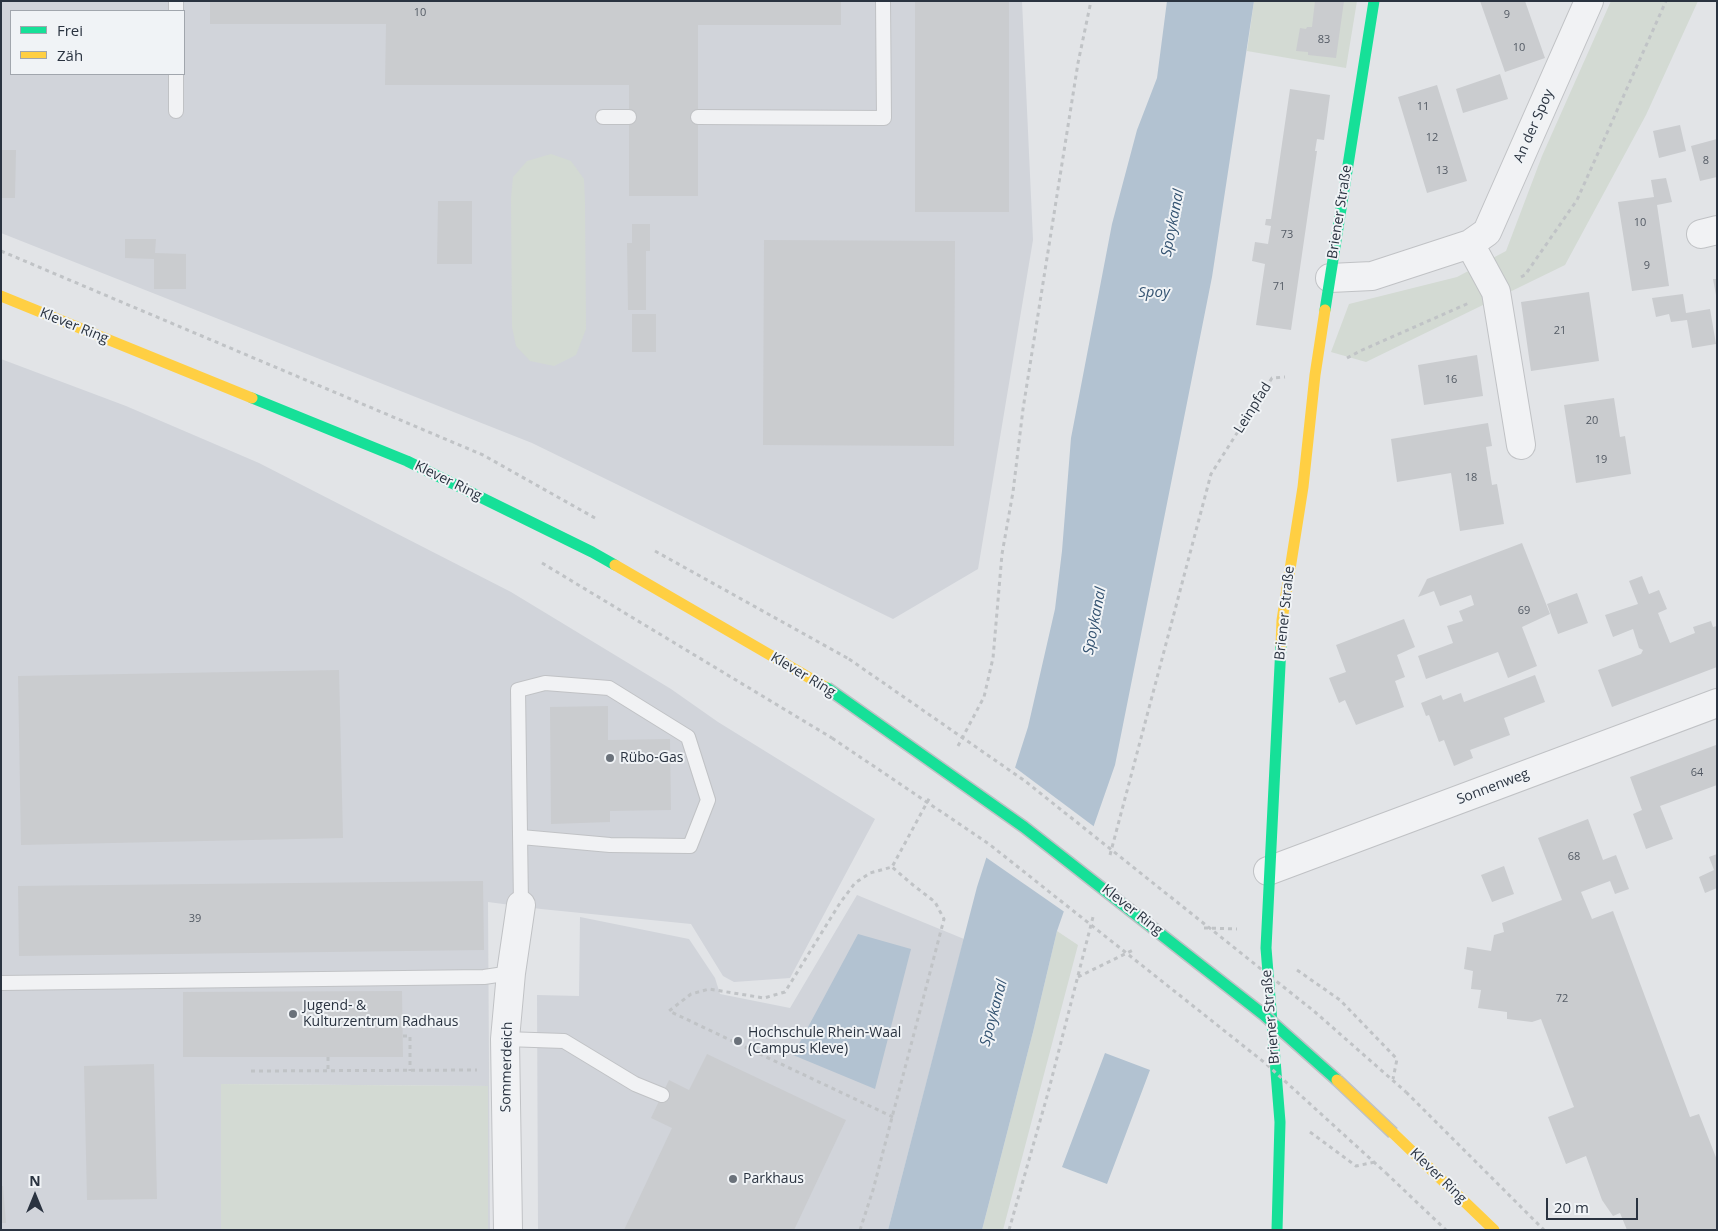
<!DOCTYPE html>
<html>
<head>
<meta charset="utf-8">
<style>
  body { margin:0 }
  #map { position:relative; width:1718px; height:1231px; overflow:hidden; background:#e2e4e7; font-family:"Open Sans",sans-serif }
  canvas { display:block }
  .frame { position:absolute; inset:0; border:2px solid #2a3340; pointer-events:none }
  .legend { position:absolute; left:10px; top:10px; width:175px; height:65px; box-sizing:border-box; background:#f0f3f6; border:1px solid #a1a6ad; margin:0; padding:6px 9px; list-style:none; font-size:15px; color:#2a3340 }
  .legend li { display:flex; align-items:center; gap:10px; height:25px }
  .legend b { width:25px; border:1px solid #a1a6ad }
  .north { position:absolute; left:10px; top:1171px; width:50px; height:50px; -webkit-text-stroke:4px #f0f3f6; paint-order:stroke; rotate:0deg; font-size:14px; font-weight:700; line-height:20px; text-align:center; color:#2a3340 }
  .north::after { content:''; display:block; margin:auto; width:18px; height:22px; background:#2a3340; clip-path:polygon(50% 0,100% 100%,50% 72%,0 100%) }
  .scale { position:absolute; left:1546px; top:1198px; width:92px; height:22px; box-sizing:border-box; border:2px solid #2a3340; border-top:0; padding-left:6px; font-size:15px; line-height:18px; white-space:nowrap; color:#2a3340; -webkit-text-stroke:4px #f0f3f6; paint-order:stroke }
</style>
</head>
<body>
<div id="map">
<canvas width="1718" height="1231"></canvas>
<div class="frame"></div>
<ul class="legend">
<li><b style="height:6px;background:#16e098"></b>Frei</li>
<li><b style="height:6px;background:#ffcf43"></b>Zäh</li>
</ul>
<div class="north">N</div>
<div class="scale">20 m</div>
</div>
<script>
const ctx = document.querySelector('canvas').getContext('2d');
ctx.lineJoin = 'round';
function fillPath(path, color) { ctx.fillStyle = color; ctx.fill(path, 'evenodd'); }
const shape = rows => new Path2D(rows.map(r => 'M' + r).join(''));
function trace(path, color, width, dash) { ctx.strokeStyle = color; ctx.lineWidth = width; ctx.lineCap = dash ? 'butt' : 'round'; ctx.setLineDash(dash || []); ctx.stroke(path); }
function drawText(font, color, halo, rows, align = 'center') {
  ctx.font = font + ' "Open Sans",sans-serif'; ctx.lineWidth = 4; ctx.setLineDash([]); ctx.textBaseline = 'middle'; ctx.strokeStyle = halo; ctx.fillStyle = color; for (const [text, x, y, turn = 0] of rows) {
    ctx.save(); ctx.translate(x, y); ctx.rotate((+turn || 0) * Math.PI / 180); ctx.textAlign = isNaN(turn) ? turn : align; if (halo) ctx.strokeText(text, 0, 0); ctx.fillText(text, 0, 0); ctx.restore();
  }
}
fillPath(shape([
  [1,1,1022,1,1033,240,978,569,893,619,532,443,1,233],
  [11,11,184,11,184,74,11,74],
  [1,359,126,406,259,463,511,592,671,689,718,722,875,819,790,978,734,982,723,976,691,924,541,909,488,902,490,1230,488,1230,488,1086,221,1084,221,1230,1,1230],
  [857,895,964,939,888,1230,538,1230,537,995,579,996,580,917,689,939,715,978,720,994,790,1008]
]), '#d1d4da');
fillPath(shape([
  [1254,1,1357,1,1346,68,1247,51],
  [1611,1,1698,1,1646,115,1565,265,1366,362,1331,352,1349,304,1457,277,1506,251,1542,156],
  [551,154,571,161,584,179,585,202,586,329,576,355,554,366,530,361,516,346,512,327,511,198,513,177,527,161],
  [1057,931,1078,945,1003,1230,982,1230,1033,1032],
  [221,1084,488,1086,488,1230,221,1230]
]), '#d3dad3');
fillPath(shape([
  [1167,1,1254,1,1212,277,1115,765,1057,931,1033,1032,982,1230,888,1230,977,887,1028,727,1055,609,1062,551,1071,438,1112,224,1137,130,1157,78],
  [858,934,911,949,875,1089,793,1055],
  [1105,1053,1150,1070,1107,1184,1062,1167]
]), '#b2c2d1');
fillPath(shape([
  [1013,766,1096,828,1066,913,984,856]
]), '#e2e4e7');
fillPath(shape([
  [210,1,841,1,841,25,698,25,698,196,629,196,629,85,385,85,386,24,210,24],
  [915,1,1009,1,1009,212,915,212],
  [1315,1,1344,1,1336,58,1308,55,1308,52,1296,51,1300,28,1306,29,1307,27,1312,27],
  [1480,1,1525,1,1545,58,1505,72],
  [1500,74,1508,99,1463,113,1456,89],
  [1437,85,1467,181,1427,193,1398,97],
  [1290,89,1330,95,1324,140,1317,139,1315,151,1317,151,1291,330,1256,325,1265,264,1252,261,1255,242,1268,244,1271,226,1265,225,1266,219,1271,219],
  [1680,125,1686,151,1659,158,1653,131],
  [1717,139,1717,177,1700,181,1691,146],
  [1,150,16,150,15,198,1,198],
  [1666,178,1672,202,1657,205,1669,286,1632,291,1618,202,1654,197,1651,180],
  [438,201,472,201,472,264,437,264],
  [632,224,650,224,650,251,646,251,646,310,628,310,627,243,632,243],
  [125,239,156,239,155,253,186,254,186,289,154,289,154,259,125,258],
  [764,240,955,241,954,446,763,445],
  [1713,279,1717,279,1717,295,1716,295],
  [1589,292,1599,361,1531,371,1521,302],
  [1683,294,1686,313,1710,309,1716,344,1692,348,1687,320,1671,322,1669,314,1656,317,1652,298],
  [632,314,656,314,656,352,632,352],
  [1477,355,1483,396,1424,405,1418,365],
  [1614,398,1620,437,1625,436,1631,474,1576,483,1564,405],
  [1488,423,1492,446,1486,447,1492,485,1497,484,1504,524,1460,531,1451,473,1397,482,1391,439],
  [1522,543,1550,614,1522,627,1537,666,1508,678,1498,652,1426,679,1418,656,1453,643,1447,626,1463,621,1459,611,1474,605,1471,595,1440,606,1434,591,1418,597,1427,579],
  [1642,576,1649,594,1659,590,1667,609,1658,613,1670,643,1695,633,1693,627,1711,621,1713,627,1717,626,1717,667,1612,707,1598,670,1641,654,1643,650,1639,648,1633,629,1613,637,1605,615,1638,604,1629,581],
  [1577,593,1588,623,1558,634,1547,604],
  [1404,619,1415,647,1397,655,1405,677,1395,681,1404,707,1356,725,1345,700,1339,703,1329,678,1346,672,1336,645],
  [339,670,343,838,21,845,18,676],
  [1535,675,1545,702,1504,718,1510,735,1470,750,1473,758,1454,766,1444,740,1439,742,1429,715,1426,716,1421,703,1441,695,1443,700,1461,693,1464,702],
  [608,706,608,740,670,739,671,810,610,811,610,822,551,824,550,707],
  [1716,745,1717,785,1660,806,1673,839,1646,849,1633,814,1642,810,1630,777],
  [1588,819,1603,860,1616,855,1629,889,1615,894,1610,881,1581,892,1592,919,1613,911,1690,1117,1699,1114,1717,1160,1717,1230,1627,1230,1620,1213,1613,1216,1602,1200,1586,1156,1566,1164,1548,1117,1574,1107,1541,1019,1532,1022,1507,1019,1507,1012,1478,1008,1481,990,1471,989,1473,971,1464,969,1467,947,1491,951,1494,935,1504,932,1502,923,1562,900,1538,838],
  [1717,854,1717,888,1705,893,1699,877,1714,870,1709,857],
  [1504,866,1514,894,1492,902,1481,875],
  [483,881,484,950,19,956,18,886],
  [402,991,403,1057,183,1057,183,992],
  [707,1054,846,1120,794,1230,624,1230,672,1128,651,1118,669,1080,689,1090],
  [154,1064,157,1199,87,1200,84,1066],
  [1,1186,3,1186,6,1223,1,1223]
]), '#cacccf');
const lane = shape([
  [176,11,176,1],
  [176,111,176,74],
  [603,117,629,117],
  [698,117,884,118,883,1],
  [521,837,610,845,690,846,708,800,688,737,609,688,545,683,518,690,521,905],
  [1,983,484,977,511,973],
  [505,1039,564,1041,635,1084,662,1095]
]);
const street = shape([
  [1701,234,1717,230],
  [1470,244,1496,292,1521,445],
  [1330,278,1372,276,1470,244,1487,232,1589,1],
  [1268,871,1717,703],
  [508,1230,505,1039,511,973,521,905]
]);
trace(lane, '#c0c2c5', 16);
trace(street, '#c0c2c5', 30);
trace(shape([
  [1,251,483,455,595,518],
  [1521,277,1525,275,1577,200,1666,1],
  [1347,358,1360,351,1469,303],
  [655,551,849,659],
  [542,563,832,738],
  [958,746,984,697,993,658,1002,554,1013,492,1023,409,1078,63,1091,1],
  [1110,855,1211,474,1272,378,1285,377],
  [1204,928,1237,929],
  [1297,970,1340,1000,1397,1059,1393,1079],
  [1078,977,1135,949],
  [403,1036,410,1036,410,1071],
  [328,1057,328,1071],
  [251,1071,477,1070],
  [1406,1092,1544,1230],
  [893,1117,669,1011,691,994,709,989,764,998,785,992,840,903,855,883,870,873,892,867,930,797],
  [1310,1132,1356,1166,1375,1162],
  [1386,1173,1446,1230],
  [860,1230,873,1190,944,919,935,902,913,885,892,867],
  [1009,1230,1048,1093,1093,917]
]), '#c0c3c6', 3, [4, 4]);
trace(lane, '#f1f2f4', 14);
trace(street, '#f1f2f4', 28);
trace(shape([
  [1325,310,1374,1],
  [252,398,407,461,592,552,615,565],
  [1277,1230,1280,1122,1266,948,1281,645]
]), '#16e098', 11);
trace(shape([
  [1,296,252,398],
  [615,565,827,688],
  [1281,645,1282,620,1303,487,1315,375,1325,310],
  [1393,1133,1494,1230]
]), '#ffcf43', 11);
const fastBridge = shape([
  [827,688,1024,827,1264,1015,1337,1080]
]);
const slowBridge = shape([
  [1337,1080,1393,1133]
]);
trace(fastBridge, '#bec1c5', 14, []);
trace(slowBridge, '#bec1c5', 14, []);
trace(shape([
  [849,659,1025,781,1315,1012,1406,1092],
  [832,738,989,844,1265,1063,1386,1173]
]), '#c0c3c6', 3, [4, 4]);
trace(fastBridge, '#16e098', 11);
trace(slowBridge, '#ffcf43', 11);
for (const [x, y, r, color] of [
  [610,758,5,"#6a717a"],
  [293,1014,5,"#6a717a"],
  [738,1041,5,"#6a717a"],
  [733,1179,5,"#6a717a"]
]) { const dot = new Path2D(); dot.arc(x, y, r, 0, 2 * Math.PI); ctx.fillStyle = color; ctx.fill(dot); trace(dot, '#f0f3f6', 2); }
drawText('11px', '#535a64', null, [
  ["10",420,13],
  ["9",1507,15],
  ["83",1324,40],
  ["10",1519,48],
  ["11",1423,107],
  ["12",1432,138],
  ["8",1706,161],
  ["13",1442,171],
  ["10",1640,223],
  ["73",1287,235],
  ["9",1647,266],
  ["71",1279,287],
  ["21",1560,331],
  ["16",1451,380],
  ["20",1592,421],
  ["19",1601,460],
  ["18",1471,478],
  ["69",1524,611],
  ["64",1697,773],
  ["68",1574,857],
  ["39",195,919],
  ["72",1562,999]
]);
drawText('14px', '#2a3340', '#f0f3f6', [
  ["An der Spoy",1534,126,-66],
  ["Briener Straße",1340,212,-81],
  ["Klever Ring",74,326,22],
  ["Leinpfad",1253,408,-58],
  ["Klever Ring",448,481,26],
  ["Briener Straße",1285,613,-84],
  ["Klever Ring",803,675,31],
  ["Sonnenweg",1493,787,-21],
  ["Klever Ring",1132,910,38],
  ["Briener Straße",1271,1017,-95],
  ["Sommerdeich",507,1067,-89],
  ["Klever Ring",1438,1176,44]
]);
drawText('14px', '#2a3340', '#f0f3f6', [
  ["Rübo-Gas",620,758],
  ["Jugend- &",303,1006],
  ["Kulturzentrum Radhaus",303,1022],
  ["Hochschule Rhein-Waal",748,1033],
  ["(Campus Kleve)",748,1049],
  ["Parkhaus",743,1179]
], 'left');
drawText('italic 15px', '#355472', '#f0f3f6', [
  ["Spoykanal",1173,223,-79],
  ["Spoy",1154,293],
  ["Spoykanal",1095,621,-79],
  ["Spoykanal",994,1013,-75]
]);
</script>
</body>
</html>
